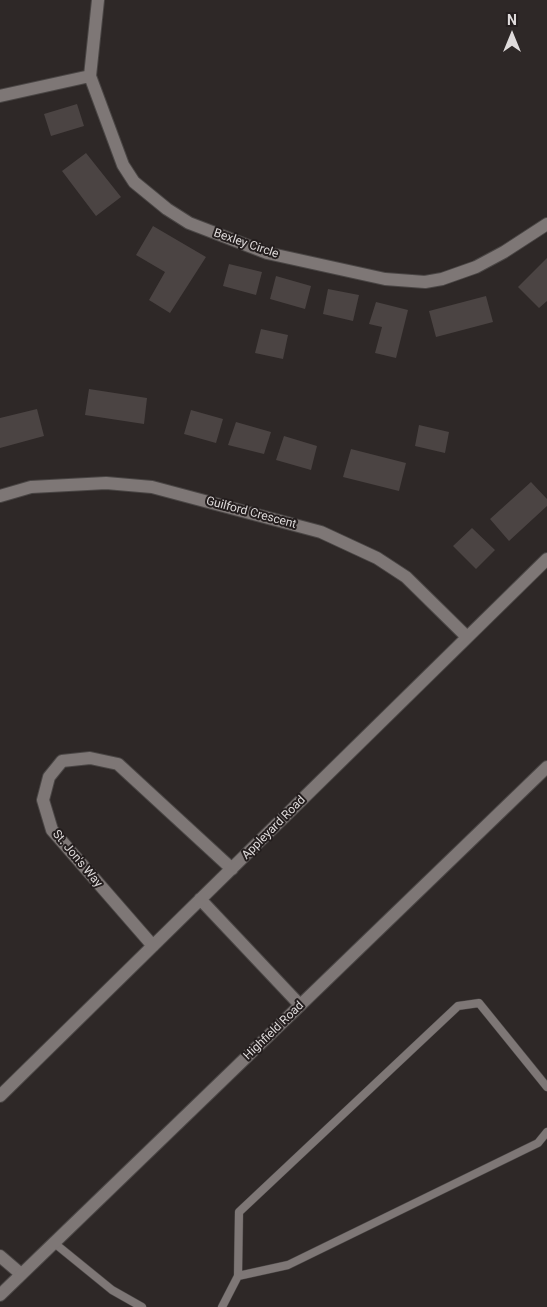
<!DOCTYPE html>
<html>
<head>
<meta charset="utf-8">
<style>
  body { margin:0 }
  #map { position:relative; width:547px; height:1307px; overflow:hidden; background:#2e2827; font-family:Roboto,sans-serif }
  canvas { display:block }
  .north { position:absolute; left:487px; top:10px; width:50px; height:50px; -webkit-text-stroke:4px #241e1e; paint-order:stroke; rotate:0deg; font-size:14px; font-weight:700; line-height:20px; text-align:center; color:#dfdbdb }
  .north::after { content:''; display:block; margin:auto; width:18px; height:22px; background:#dfdbdb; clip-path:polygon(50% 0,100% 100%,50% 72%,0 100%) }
</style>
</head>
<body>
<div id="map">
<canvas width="547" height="1307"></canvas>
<div class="north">N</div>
</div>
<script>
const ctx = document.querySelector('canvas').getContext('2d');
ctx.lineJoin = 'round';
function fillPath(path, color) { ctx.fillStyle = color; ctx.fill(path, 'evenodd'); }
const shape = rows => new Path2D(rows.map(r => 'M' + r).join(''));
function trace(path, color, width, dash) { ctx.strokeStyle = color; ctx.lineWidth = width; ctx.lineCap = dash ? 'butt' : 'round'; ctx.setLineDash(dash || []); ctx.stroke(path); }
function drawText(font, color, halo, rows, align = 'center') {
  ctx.font = font + ' Roboto,sans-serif'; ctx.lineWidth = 4; ctx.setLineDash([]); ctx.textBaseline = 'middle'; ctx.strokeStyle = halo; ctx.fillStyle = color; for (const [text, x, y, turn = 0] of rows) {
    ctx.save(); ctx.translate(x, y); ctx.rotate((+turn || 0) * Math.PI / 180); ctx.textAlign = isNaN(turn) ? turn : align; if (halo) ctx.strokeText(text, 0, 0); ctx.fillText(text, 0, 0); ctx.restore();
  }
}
fillPath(shape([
  [77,104,84,126,51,136,44,114],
  [86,153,121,197,96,216,62,171],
  [153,226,206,257,170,313,149,300,165,272,136,255],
  [547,258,547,301,539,308,518,287],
  [229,264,262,272,256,295,223,286],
  [276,276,311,286,305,309,270,299],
  [328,289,359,295,353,321,323,314],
  [486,296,493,322,436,337,429,311],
  [376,302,408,310,396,358,375,353,382,327,369,324],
  [261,329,288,335,283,359,255,353],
  [89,389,147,398,144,424,85,415],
  [37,409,44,436,0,448,0,418],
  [191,410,223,419,216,443,184,434],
  [236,422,271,432,264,454,228,445],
  [419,425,449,432,445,453,415,446],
  [284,436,317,446,311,470,276,460],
  [351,449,406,463,399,491,343,477],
  [531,482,547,499,547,506,509,541,490,519],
  [472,528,495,550,476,569,453,546]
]), '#4b4443');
const lane = shape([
  [53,1242,112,1290,142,1307],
  [238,1276,288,1265,538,1143,547,1132],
  [222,1307,238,1276,239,1212,458,1006,479,1003,547,1087]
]);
const street = shape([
  [98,0,90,76,123,165,134,182,167,209,189,223,267,253,385,279,425,282,442,279,476,267,504,252,547,224],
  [0,96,90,76],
  [0,496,31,487,106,483,152,487,321,532,377,558,406,577,467,637],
  [200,899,300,1005],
  [153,946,52,830,43,800,49,777,62,761,90,758,118,764,232,869],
  [0,1096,547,559],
  [0,1256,21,1274]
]);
const secondary = shape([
  [0,1295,547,767]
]);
trace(lane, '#4a4645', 9);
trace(street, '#4a4645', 14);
trace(secondary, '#4a4645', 14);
trace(lane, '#7e7776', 8);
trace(street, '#7e7776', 12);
trace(secondary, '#7e7776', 12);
drawText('12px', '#dfdbdb', '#241e1e', [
  ["Bexley Circle",246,244,19],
  ["Guilford Crescent",251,513,15],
  ["Appleyard Road",274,828,-45],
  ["St. Jon's Way",77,859,50],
  ["Highfield Road",274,1031,-44]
]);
</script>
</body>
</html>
